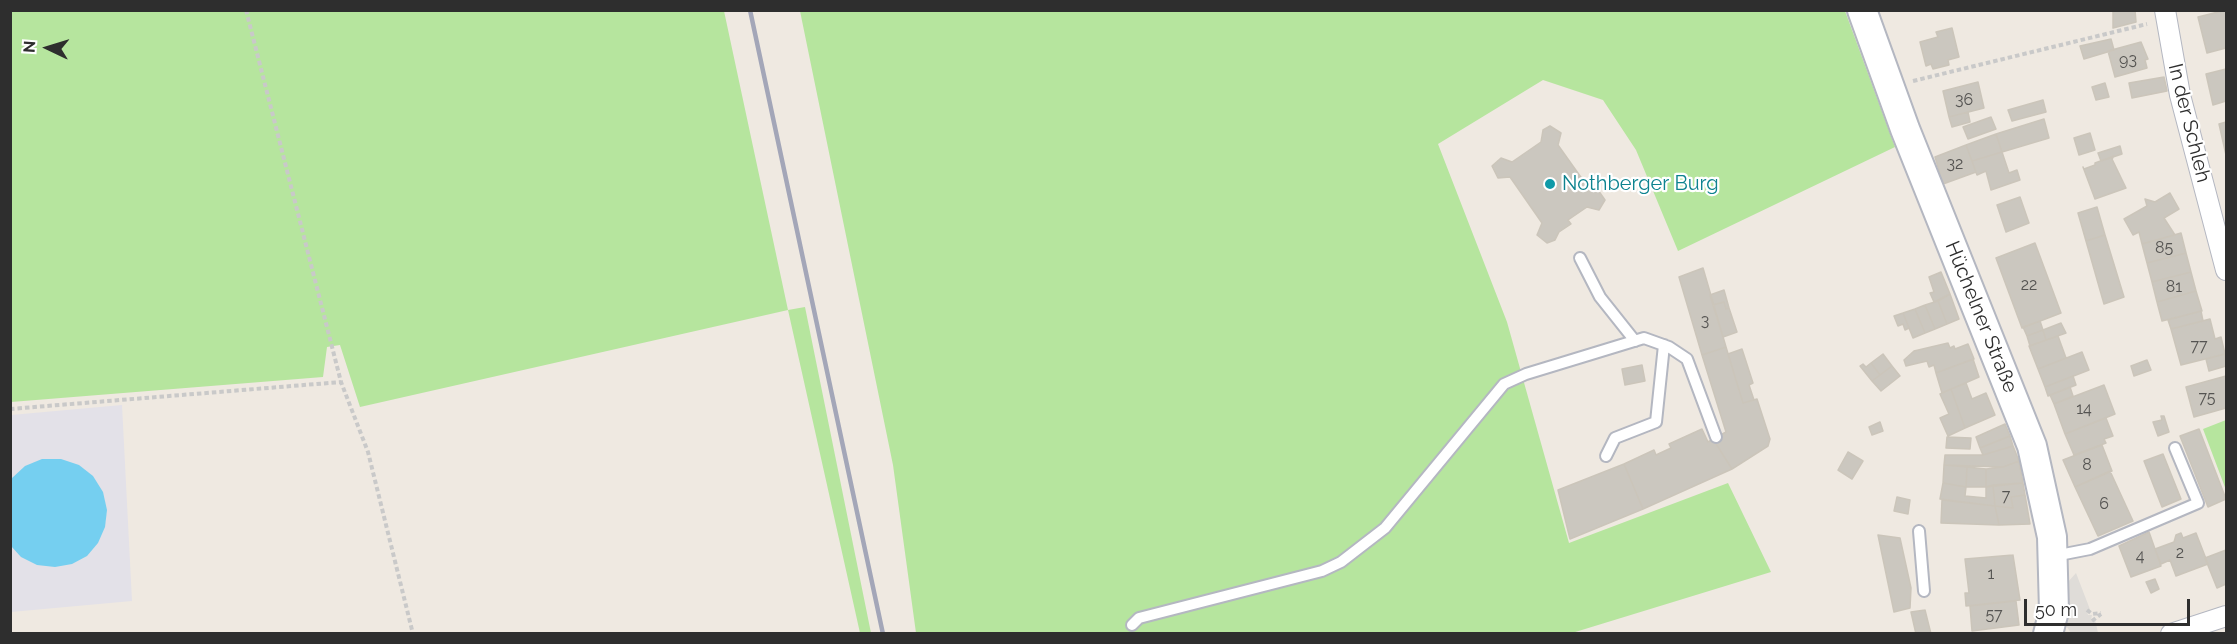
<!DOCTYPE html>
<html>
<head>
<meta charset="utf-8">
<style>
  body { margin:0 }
  #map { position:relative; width:2237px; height:644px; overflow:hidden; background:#efe9e1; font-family:Raleway,sans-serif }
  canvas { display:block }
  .frame { position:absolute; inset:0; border:12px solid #2e2e2e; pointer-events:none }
  .north { position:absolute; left:18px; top:18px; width:60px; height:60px; -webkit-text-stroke:4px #fff; paint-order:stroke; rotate:274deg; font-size:16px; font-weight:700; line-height:24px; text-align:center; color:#2e2e2e }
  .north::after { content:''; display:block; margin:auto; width:21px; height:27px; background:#2e2e2e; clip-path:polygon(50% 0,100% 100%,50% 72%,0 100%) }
  .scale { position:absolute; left:2024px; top:599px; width:166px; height:27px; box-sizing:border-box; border:3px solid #2e2e2e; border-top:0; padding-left:8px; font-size:18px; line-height:21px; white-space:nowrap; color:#2e2e2e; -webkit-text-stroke:4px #fff; paint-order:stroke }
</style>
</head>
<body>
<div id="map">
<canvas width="2237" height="644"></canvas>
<div class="frame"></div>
<div class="north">N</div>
<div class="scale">50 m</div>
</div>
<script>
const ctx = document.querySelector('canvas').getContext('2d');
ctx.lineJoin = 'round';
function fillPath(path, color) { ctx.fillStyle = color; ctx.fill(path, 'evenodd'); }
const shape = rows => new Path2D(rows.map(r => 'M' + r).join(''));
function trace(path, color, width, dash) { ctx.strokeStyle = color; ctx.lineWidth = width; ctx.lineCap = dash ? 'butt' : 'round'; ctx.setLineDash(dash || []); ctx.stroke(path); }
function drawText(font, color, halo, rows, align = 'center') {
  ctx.font = font + ' Raleway,sans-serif'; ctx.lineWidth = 4.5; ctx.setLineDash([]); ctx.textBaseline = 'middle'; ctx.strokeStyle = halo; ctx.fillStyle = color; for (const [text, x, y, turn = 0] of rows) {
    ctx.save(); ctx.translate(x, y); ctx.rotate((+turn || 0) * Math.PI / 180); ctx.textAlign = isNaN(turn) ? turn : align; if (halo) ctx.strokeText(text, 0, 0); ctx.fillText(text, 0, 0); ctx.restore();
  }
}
fillPath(shape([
  [122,405,132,601,11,612,11,415]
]), '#e3e1e8');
fillPath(shape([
  [11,10,724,11,788,310,805,307,871,633,860,633,788,310,360,407,340,345,327,347,323,377,11,402],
  [800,11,1845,11,1895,147,1678,251,1636,150,1603,100,1543,80,1438,144,1507,322,1569,543,1728,483,1771,572,1572,633,916,633,893,465],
  [2226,420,2226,490,2203,429]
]), '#b6e59e');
fillPath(shape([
  [2076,573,2091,612,2087,611,2088,615,2092,615,2091,620,2095,619,2098,633,2071,633,2067,627,2067,583]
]), '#dfdcd8');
fillPath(shape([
  [42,459,61,459,79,465,93,476,103,492,107,510,105,527,98,543,87,556,72,564,55,567,37,565,21,557,11,546,11,479,25,466]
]), '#75cff0');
const building = shape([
  [2113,10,2135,10,2136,22,2113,28,2113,10],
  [2226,10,2226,48,2207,53,2198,17,2226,10],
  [1952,28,1959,57,1948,60,1949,65,1933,69,1931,64,1926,66,1920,42,1938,37,1936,32,1952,28],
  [2111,39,2114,50,2084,59,2080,46,2111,39],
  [2141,42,2148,59,2145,60,2147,68,2115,77,2108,51,2141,42],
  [2226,69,2226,101,2213,105,2206,74,2226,69],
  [2164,77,2167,91,2132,98,2129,83,2164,77],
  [1978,82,1984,108,1949,117,1943,91,1978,82],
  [2105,83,2109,97,2096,100,2092,87,2105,83],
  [2043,100,2046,112,2012,121,2008,110,2043,100],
  [1968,112,1970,122,1952,127,1949,117,1968,112],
  [1991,117,1996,129,1968,139,1963,127,1991,117],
  [2044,119,2049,138,2002,152,1996,134,2044,119],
  [2226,122,2226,155,2219,124,2226,122],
  [1550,126,1561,133,1558,145,1590,190,1598,190,1605,200,1599,210,1587,207,1568,220,1571,224,1559,232,1555,240,1547,243,1537,235,1542,223,1510,177,1498,178,1492,166,1501,158,1512,162,1541,142,1543,130,1550,126],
  [2090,133,2095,150,2079,155,2074,138,2090,133],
  [1996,134,2002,152,1972,161,1966,145,1996,134],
  [1966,145,1976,172,1943,184,1935,157,1966,145],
  [2120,146,2122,154,2101,161,2098,153,2120,146],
  [2002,152,2009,173,2017,170,2020,180,1991,190,1986,171,1977,175,1972,161,2002,152],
  [2114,156,2112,159,2126,188,2095,199,2083,167,2084,169,2095,165,2095,163,2114,156],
  [2170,193,2179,209,2164,218,2175,235,2142,244,2139,232,2133,235,2124,219,2147,206,2145,199,2155,202,2170,193],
  [2020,197,2029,223,2006,232,1997,205,2020,197],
  [2097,207,2105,235,2086,241,2078,213,2097,207],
  [2181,233,2186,253,2147,263,2142,244,2181,233],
  [2105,235,2124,297,2104,304,2086,241,2105,235],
  [2035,243,2061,313,2022,328,1996,258,2035,243],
  [2186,253,2191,272,2152,282,2147,263,2186,253],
  [1703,268,1726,347,1702,355,1679,277,1703,268],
  [1941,272,1950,294,1934,302,1930,293,1934,292,1929,277,1941,272],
  [2191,272,2196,291,2157,302,2152,282,2191,272],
  [1724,290,1729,308,1726,309,1724,302,1713,305,1710,295,1724,290],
  [2196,291,2202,311,2162,321,2157,302,2196,291],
  [1950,294,1959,319,1947,324,1938,301,1950,294],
  [1938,301,1947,324,1935,329,1925,305,1938,301],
  [1724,302,1726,309,1729,308,1737,332,1723,337,1713,305,1724,302],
  [1925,305,1935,329,1925,333,1915,309,1925,305],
  [1915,309,1925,333,1913,338,1903,313,1915,309],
  [2201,311,2203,321,2171,329,2168,320,2201,311],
  [1903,313,1909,328,1905,330,1903,324,1898,326,1894,316,1903,313],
  [2210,319,2215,339,2221,337,2225,354,2181,365,2171,329,2210,319],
  [2040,321,2043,330,2027,336,2023,327,2040,321],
  [2061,323,2066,333,2046,340,2043,330,2061,323],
  [2043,330,2046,340,2030,346,2027,336,2043,330],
  [2058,336,2066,358,2038,369,2029,346,2058,336],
  [1948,343,1950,348,1954,346,1955,349,1968,344,1974,359,1936,373,1934,365,1929,367,1927,361,1906,366,1904,360,1914,351,1948,343],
  [1726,347,1743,403,1757,399,1770,439,1768,446,1732,469,1713,439,1726,432,1702,355,1726,347],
  [1742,349,1753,383,1749,385,1754,400,1743,403,1728,354,1742,349],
  [2082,352,2089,370,2045,387,2038,369,2082,352],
  [1883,354,1892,366,1880,375,1871,363,1883,354],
  [2225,354,2226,366,2209,371,2206,359,2225,354],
  [1973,359,1979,377,1942,393,1936,373,1973,359],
  [2147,360,2151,370,2134,376,2131,366,2147,360],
  [1871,363,1880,375,1872,381,1860,366,1863,364,1866,367,1871,363],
  [1642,365,1645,381,1625,385,1622,369,1642,365],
  [1892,366,1900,376,1881,391,1872,381,1892,366],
  [2073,376,2076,385,2048,396,2045,387,2073,376],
  [2226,376,2226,408,2194,417,2186,387,2226,376],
  [1966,383,1972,399,1986,393,1995,415,1965,428,1951,389,1966,383],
  [2104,385,2115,414,2065,434,2054,404,2104,385],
  [2070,387,2073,396,2054,404,2050,395,2070,387],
  [1951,389,1965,428,1948,436,1940,418,1949,414,1940,394,1951,389],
  [2161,416,2164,416,2169,432,2158,436,2153,422,2162,420,2161,416],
  [2106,418,2113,436,2104,439,2106,443,2074,455,2065,434,2106,418],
  [1880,422,1883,431,1872,435,1869,427,1880,422],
  [2005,424,2010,436,1980,448,1976,437,2005,424],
  [1702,429,1708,442,1713,439,1732,469,1643,509,1624,464,1654,450,1656,455,1671,448,1669,444,1702,429],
  [2199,429,2226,499,2208,507,2180,436,2199,429],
  [2010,436,2013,446,1983,455,1980,448,2010,436],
  [1947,437,1971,438,1970,449,1946,448,1947,437],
  [2102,445,2112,471,2075,487,2063,460,2102,445],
  [2013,446,2019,461,2003,467,1944,465,1945,455,1983,455,2013,446],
  [1848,452,1863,461,1852,479,1838,470,1848,452],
  [2163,454,2181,499,2162,507,2144,461,2163,454],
  [2019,461,2023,483,1986,487,1986,469,2003,467,2019,461],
  [1624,464,1643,509,1570,539,1558,490,1624,464],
  [1944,465,1967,467,1966,487,1943,483,1944,465],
  [1967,467,1986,469,1986,487,1966,487,1967,467],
  [2110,471,2133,521,2098,536,2075,487,2110,471],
  [1943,483,1966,487,1965,496,1986,498,1986,487,1993,485,1995,506,1940,499,1943,483],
  [2023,483,2025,495,2011,497,2013,508,1995,506,1993,485,2023,483],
  [2025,495,2030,524,1999,525,1995,506,2013,508,2011,497,2025,495],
  [1897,497,1910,500,1908,514,1894,511,1897,497],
  [1942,500,1995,506,1999,525,1941,523,1942,500],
  [2149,532,2161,566,2131,577,2119,546,2149,532],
  [2181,533,2183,538,2196,533,2208,564,2176,576,2170,560,2161,564,2155,549,2174,542,2176,535,2181,533],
  [1878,535,1900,538,1911,588,1910,608,1894,612,1878,535],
  [2226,550,2226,584,2217,588,2205,558,2226,550],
  [2013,555,2020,600,1966,606,1965,593,1969,593,1965,559,2013,555],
  [2155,579,2159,589,2151,593,2146,582,2155,579],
  [2016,601,2019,625,1972,631,1970,606,2016,601],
  [1925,610,1931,634,1916,634,1911,612,1925,610]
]);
fillPath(building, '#cbc7bf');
trace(building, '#cbc5ba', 1.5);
const lane = shape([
  [1580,258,1600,297,1635,341],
  [1606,456,1615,438,1656,422,1664,345],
  [1919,531,1924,591],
  [2054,556,2090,549,2198,503,2175,448],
  [1132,625,1139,618,1322,571,1341,562,1385,528,1504,384,1526,374,1644,338,1669,347,1687,359,1716,437]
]);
const street = shape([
  [2165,10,2180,95,2226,270],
  [2171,634,2226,616]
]);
const secondary = shape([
  [1862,10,1905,129,2032,446,2052,537,2054,611,2048,634]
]);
trace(lane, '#b4b7c1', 14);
trace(street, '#b4b7c1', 22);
trace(secondary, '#b4b7c1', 32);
trace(shape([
  [246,10,341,382,368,452,413,634],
  [1913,81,2147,24],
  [10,409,341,382],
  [2087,610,2092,614,2101,613],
  [2092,621,2101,614]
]), '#c9c9c9', 4, [4.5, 3]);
trace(lane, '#fff', 10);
trace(street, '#fff', 20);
trace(secondary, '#fff', 28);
trace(shape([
  [750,10,883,634]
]), '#a3a6b8', 4.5);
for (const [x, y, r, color] of [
  [1550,184,6,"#0f9aa8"]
]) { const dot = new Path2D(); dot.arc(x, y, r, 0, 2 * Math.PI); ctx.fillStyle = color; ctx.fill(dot); trace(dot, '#fff', 2); }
drawText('16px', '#555452', null, [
  ["93",2128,60],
  ["36",1964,100],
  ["32",1955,164],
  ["85",2164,248],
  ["22",2029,285],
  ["81",2174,287],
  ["3",1705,321],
  ["77",2199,346],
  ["75",2207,398],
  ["14",2084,409],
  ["8",2087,465],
  ["7",2006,496],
  ["6",2104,504],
  ["2",2180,553],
  ["4",2140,556],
  ["1",1991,574],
  ["57",1994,615]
]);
drawText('20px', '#2e2e2e', '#fff', [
  ["In der Schleh",2189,123,76],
  ["Hüchelner Straße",1981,317,68]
]);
drawText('20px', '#0d838f', '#fff', [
  ["Nothberger Burg",1562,184]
], 'left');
</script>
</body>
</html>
